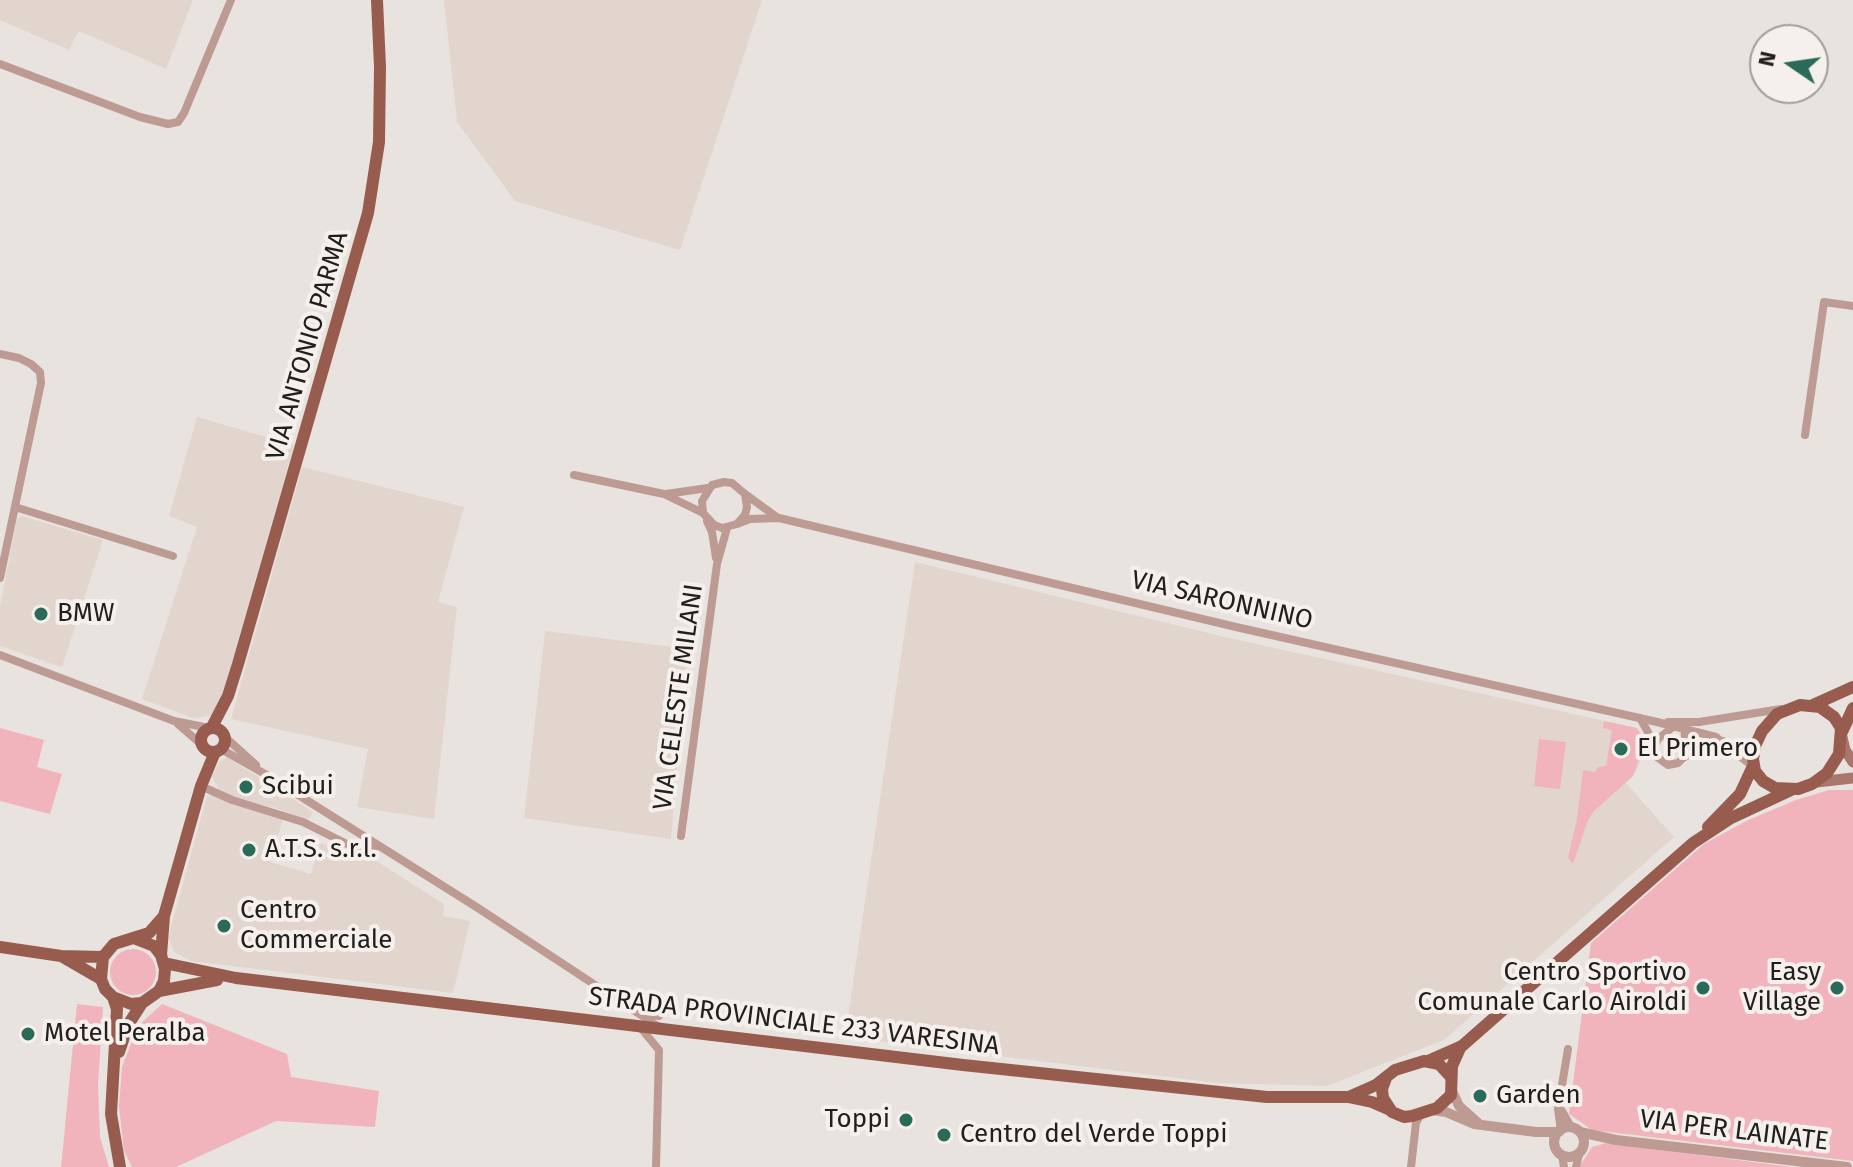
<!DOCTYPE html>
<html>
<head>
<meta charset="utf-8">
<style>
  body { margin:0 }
  #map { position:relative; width:1853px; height:1167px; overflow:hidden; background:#e9e3df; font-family:"Fira Sans",sans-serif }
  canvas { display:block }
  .north { position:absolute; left:1749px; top:24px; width:80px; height:80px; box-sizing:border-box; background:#f6f0ec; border:2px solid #a19d9a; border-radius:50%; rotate:283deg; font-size:22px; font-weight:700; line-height:32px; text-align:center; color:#22201f }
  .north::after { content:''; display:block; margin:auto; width:28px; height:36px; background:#2a6a59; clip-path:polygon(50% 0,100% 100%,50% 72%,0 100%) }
</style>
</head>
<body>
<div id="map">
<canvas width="1853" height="1167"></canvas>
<div class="north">N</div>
</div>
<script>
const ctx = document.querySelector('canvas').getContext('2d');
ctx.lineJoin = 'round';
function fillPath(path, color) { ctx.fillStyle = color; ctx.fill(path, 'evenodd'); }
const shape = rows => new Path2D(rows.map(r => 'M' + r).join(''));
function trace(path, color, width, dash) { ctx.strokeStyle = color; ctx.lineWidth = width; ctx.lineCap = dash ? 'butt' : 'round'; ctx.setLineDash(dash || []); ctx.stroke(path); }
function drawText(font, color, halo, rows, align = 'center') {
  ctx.font = font + ' "Fira Sans",sans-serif'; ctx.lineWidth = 8; ctx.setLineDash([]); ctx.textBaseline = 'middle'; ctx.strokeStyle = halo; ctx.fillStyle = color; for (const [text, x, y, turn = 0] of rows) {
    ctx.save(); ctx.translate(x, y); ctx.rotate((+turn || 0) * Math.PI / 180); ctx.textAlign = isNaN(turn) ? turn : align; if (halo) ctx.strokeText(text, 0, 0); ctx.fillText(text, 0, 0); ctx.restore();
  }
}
fillPath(shape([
  [0,0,193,0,166,69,79,31,69,50,0,20],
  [444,0,762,0,680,250,515,201,457,122],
  [197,417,294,445,219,708,211,716,193,718,142,699,197,527,169,516],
  [302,467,464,507,438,602,457,607,434,819,357,807,368,749,231,719],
  [22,516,103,540,62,667,0,646,0,606,17,519],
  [915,562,1225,637,1637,728,1645,741,1639,765,1633,776,1625,782,1674,837,1444,1040,1327,1086,1217,1083,845,1037],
  [545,631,688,649,671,839,524,818],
  [227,757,313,812,308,820,276,808,235,798,219,789,212,777,219,762],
  [214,794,231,804,283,819,270,862,311,874,320,843,363,858,367,855,444,904,443,916,470,921,453,993,191,961,174,952,169,939,170,930,207,796]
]), '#e2d5cd');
fillPath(shape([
  [1604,721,1637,728,1645,741,1633,776,1594,811,1588,820,1573,864,1568,858,1577,819,1583,770,1595,772,1598,767,1606,766,1612,730,1603,728],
  [0,728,44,740,37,767,62,774,50,814,0,801],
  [1539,739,1566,742,1560,789,1534,786],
  [1829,790,1853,790,1853,1161,1592,1130,1569,1114,1591,943,1704,844,1746,821,1796,800],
  '110 972a23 23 0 1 1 46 0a23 23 0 1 1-46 0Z',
  [77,1004,103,1007,98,1085,100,1137,109,1167,61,1167],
  [162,1004,287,1054,291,1077,379,1091,375,1127,276,1121,176,1167,132,1167,124,1151,119,1106,122,1067,138,1026],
  [1606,1143,1792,1167,1579,1167,1592,1147]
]), '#f1b4bc');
trace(shape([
  [0,64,140,117,168,124,178,122,184,113,231,0],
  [0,354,19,358,31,364,40,372,41,383,0,578],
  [1805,435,1824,302,1853,306],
  [574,475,664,494,703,513,714,525,722,528,737,524,745,515,747,507,745,494,732,483,724,482,712,485,702,501,703,513],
  [666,494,708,488],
  [745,494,778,518],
  [15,507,173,556],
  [707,521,712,532,716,558],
  [737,524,750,519,779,518,1236,627,1657,722,1716,737,1752,766],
  [0,655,174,721,209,728],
  [1640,718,1649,734,1657,757,1668,765,1678,763,1684,757,1685,726],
  [1668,722,1699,722,1781,709],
  [178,724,202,745],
  [225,737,256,765],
  [1654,748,1658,739,1674,726],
  [221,749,265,774,478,908,659,1027],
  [1685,757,1707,743,1723,741],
  [201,786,232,800,303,822,359,850,378,846],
  [681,836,717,564,727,528],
  [645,1014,659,1016,666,1008],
  [640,1027,659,1050,656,1167],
  [1562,1111,1571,1127],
  [1561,1131,1558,1109,1568,1049],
  [1562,1155,1564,1167],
  [1411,1167,1416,1123,1421,1114],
  [1576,1167,1579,1154]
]), '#bd9a92', 8);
trace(shape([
  [1452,1091,1459,1106,1478,1123],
  [1433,1110,1446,1112,1474,1124,1536,1132,1559,1132],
  '1554 1142a15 15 0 1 1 30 0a15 15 0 1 1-30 0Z',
  [1580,1132,1616,1140,1847,1167]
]), '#bd9a92', 10);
trace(shape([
  [1842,737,1845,750,1853,762],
  [1817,782,1853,778]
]), '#a8766b', 11);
trace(shape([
  [1800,705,1820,707,1834,717,1841,728,1839,754,1827,773,1812,784,1798,789,1775,788,1763,781,1755,771,1753,759,1755,746,1762,731,1777,714,1800,705],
  [1813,705,1853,687],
  [212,727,228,696,238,664,368,213,379,142,380,67,377,0],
  '201 740a12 12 0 1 1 24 0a12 12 0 1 1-24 0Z',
  [1842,732,1853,708],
  [1708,827,1740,794,1753,766],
  [136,939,154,946,161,955,165,969,164,981,159,991,142,1003,131,1004,113,997,105,989,101,979,103,957,114,944,149,933,164,916],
  [0,947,61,956,103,957],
  [161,955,164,916,201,786,215,752],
  [63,957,101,979],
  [164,963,236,978,963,1065,1267,1097,1348,1097,1372,1102,1388,1109],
  [159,991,217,980],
  [113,997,117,1009,111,1114,120,1167],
  [119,1052,128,1025,142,1003],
  [1428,1061,1462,1046,1693,843,1731,818,1791,790],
  [1386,1078,1382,1089,1383,1098,1392,1112,1404,1117,1412,1116,1437,1108,1451,1095,1452,1066,1461,1046],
  [1351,1096,1376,1085,1395,1070,1424,1061,1439,1064,1450,1076]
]), '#985c4f', 12);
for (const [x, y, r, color] of [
  [41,614,8,"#2a6a59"],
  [1621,749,8,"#2a6a59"],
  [246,787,8,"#2a6a59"],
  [249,850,8,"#2a6a59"],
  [224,926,8,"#2a6a59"],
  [1703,988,8,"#2a6a59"],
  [1837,988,8,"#2a6a59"],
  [28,1034,8,"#2a6a59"],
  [1480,1096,8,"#2a6a59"],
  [906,1120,8,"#2a6a59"],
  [944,1135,8,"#2a6a59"]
]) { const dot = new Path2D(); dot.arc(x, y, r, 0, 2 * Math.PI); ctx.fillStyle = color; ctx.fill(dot); trace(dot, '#f6f0ec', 3); }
drawText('26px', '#22201f', '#f6f0ec', [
  ["VIA ANTONIO PARMA",308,346,-74],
  ["VIA SARONNINO",1222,601,13],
  ["VIA CELESTE MILANI",679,697,-82],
  ["STRADA PROVINCIALE 233 VARESINA",794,1022,7],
  ["VIA PER LAINATE",1734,1131,7]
]);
drawText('26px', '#22201f', '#f6f0ec', [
  ["BMW",57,614],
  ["El Primero",1637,749],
  ["Scibui",262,787],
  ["A.T.S. s.r.l.",265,850],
  ["Centro",240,911],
  ["Commerciale",240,941],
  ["Centro Sportivo",1687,973,"right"],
  ["Comunale Carlo Airoldi",1687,1003,"right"],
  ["Easy",1821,973,"right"],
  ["Village",1821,1003,"right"],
  ["Motel Peralba",44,1034],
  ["Garden",1496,1096],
  ["Toppi",890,1120,"right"],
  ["Centro del Verde Toppi",960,1135]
], 'left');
</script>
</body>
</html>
